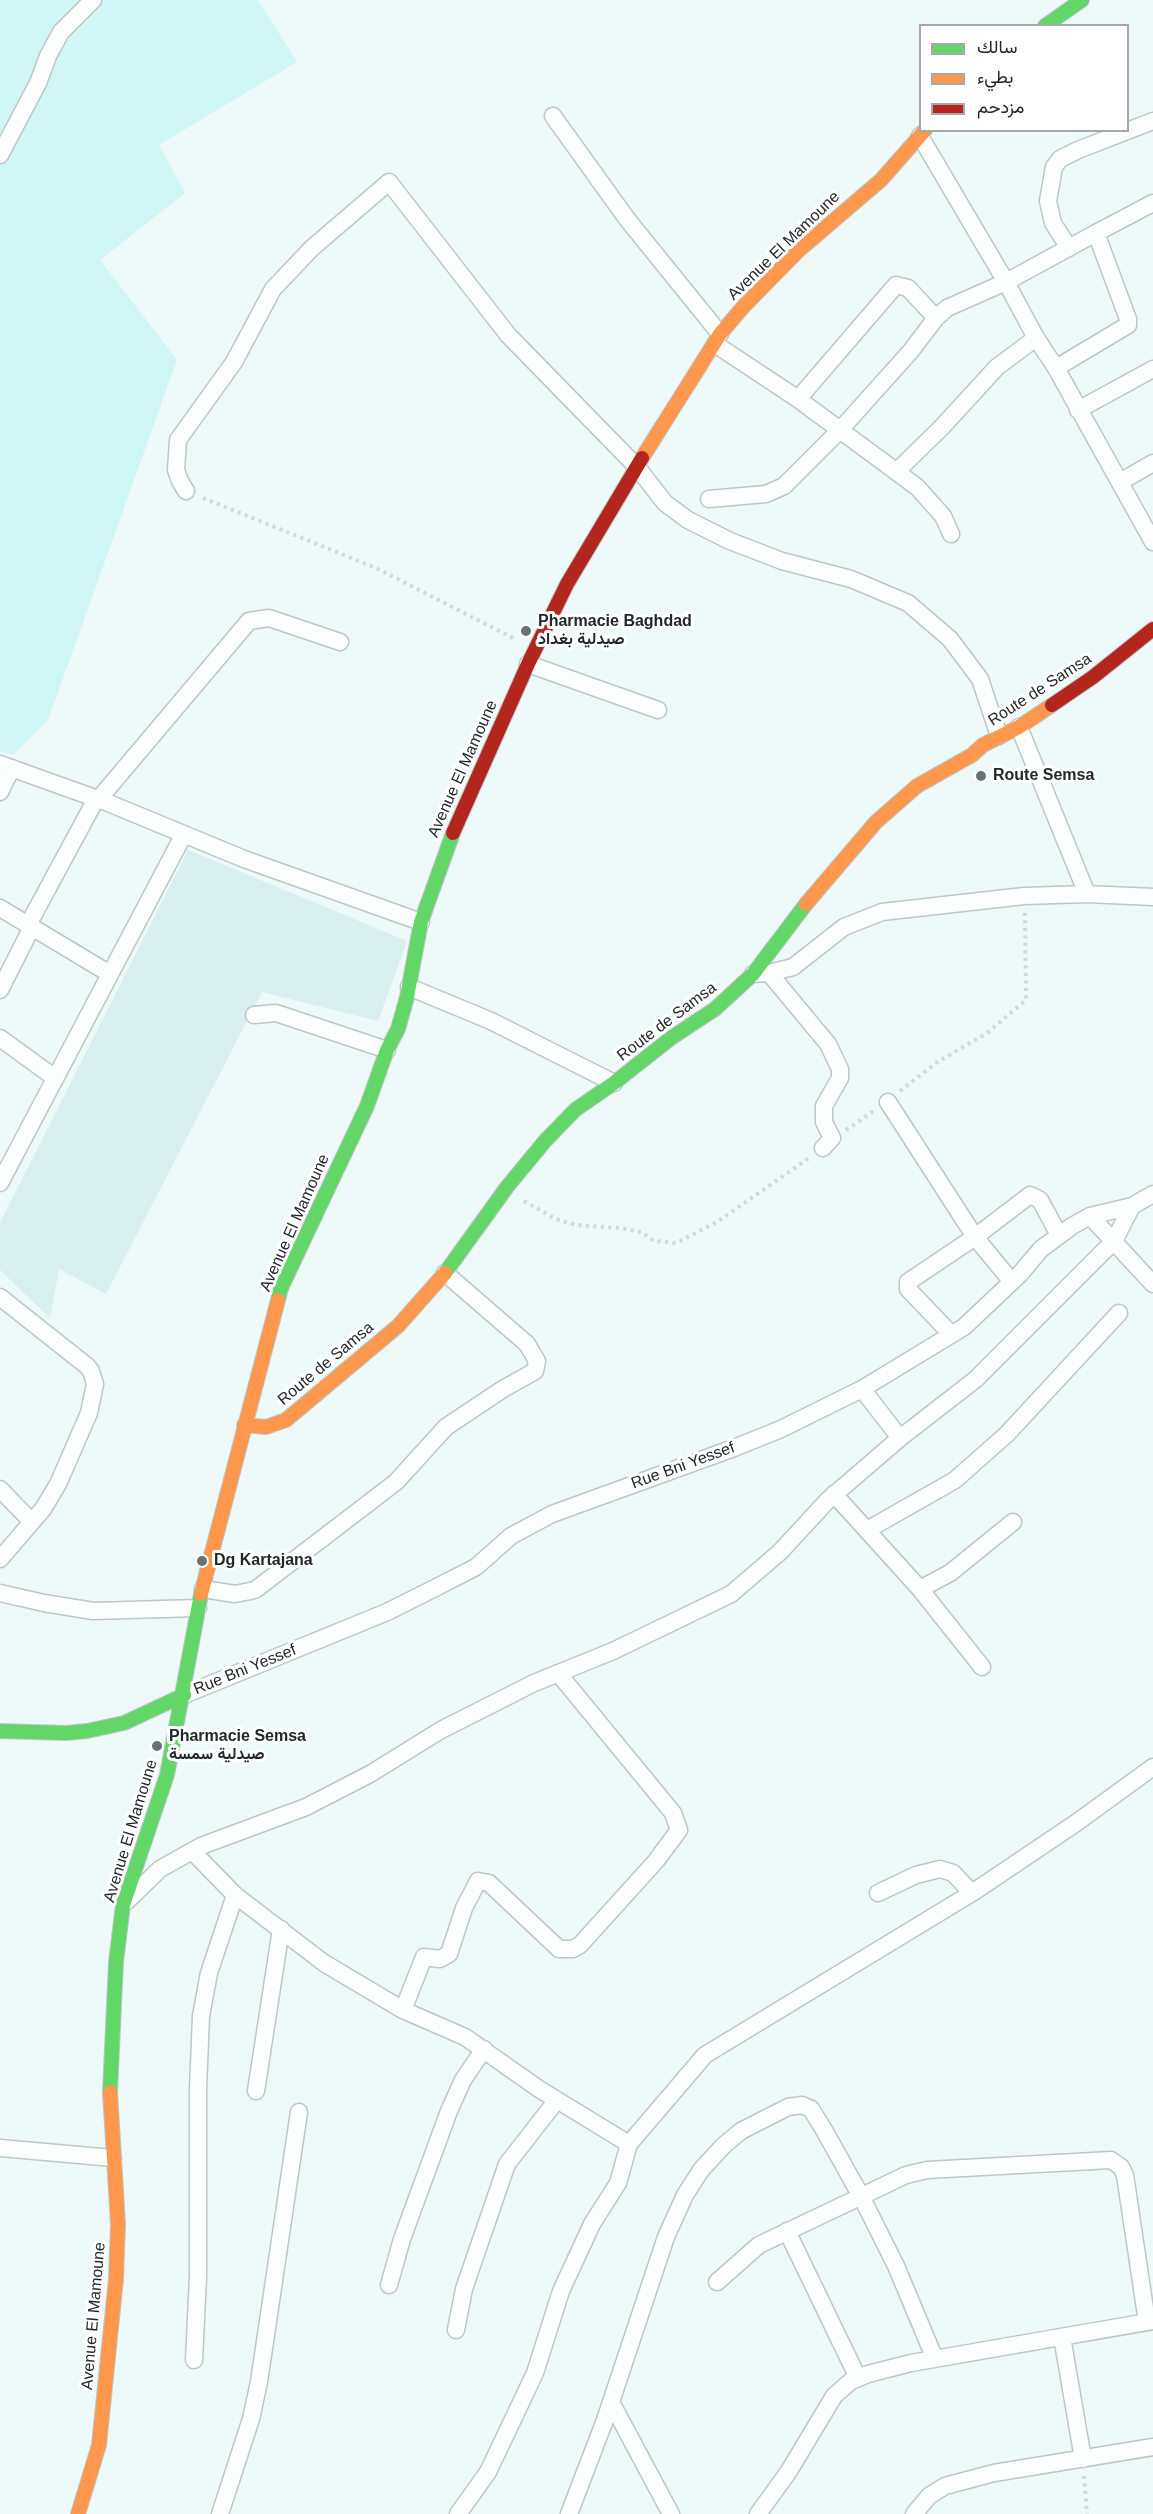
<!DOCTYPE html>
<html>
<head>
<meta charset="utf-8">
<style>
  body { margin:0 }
  #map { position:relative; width:1153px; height:2514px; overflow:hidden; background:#eef9f9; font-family:Helvetica,Vazirmatn,sans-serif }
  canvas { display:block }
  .legend { position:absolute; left:919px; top:24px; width:210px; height:108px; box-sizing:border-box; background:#fff; border:2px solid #a6a9a9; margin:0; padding:8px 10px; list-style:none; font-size:18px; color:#212829 }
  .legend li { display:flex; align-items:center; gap:12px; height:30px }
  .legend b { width:30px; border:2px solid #a6a9a9 }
</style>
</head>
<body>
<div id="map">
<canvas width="1153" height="2514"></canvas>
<ul class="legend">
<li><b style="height:8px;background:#63d668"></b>سالك</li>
<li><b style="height:8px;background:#ff974d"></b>بطيء</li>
<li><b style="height:8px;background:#b3261e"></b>مزدحم</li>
</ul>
</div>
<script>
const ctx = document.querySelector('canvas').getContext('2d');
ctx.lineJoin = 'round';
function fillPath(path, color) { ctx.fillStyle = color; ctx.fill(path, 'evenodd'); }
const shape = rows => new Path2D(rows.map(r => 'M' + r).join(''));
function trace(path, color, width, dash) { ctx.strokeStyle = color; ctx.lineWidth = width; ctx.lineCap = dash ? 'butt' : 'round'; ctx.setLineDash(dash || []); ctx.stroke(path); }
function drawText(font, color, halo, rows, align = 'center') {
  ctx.font = font + ' Helvetica,Vazirmatn,sans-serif'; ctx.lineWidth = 6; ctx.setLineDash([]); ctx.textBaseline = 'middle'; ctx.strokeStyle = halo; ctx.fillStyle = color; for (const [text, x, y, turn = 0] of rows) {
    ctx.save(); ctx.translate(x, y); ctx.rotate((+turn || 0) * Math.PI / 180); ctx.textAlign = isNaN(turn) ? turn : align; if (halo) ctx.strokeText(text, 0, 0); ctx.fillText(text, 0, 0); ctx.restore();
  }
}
fillPath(shape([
  [188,850,407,941,378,1021,262,992,106,1294,59,1269,50,1318,0,1270,0,1223]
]), '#d9eff0');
fillPath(shape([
  [0,0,258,0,297,62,159,145,185,193,100,260,177,360,48,720,13,755,0,751]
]), '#d0f6f6');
const street = shape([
  [553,116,627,219,720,334],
  [920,136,1006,282,1036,338,1056,368,1153,542],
  [0,155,38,83,48,56,61,32,93,0],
  [1096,233,1153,203],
  [1069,248,1053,223,1048,201,1054,167,1060,159,1078,150,1153,121],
  [715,344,798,399,917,487,943,516,951,534],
  [798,399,896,285,908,288,936,318],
  [1078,410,1153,369],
  [896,472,942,427,997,367,1036,338],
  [1120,482,1153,463],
  [186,491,180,481,176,470,178,440,234,362,273,289,312,248,389,182,508,335,637,467,665,503,688,520,730,541,782,561,851,579,908,603,950,639,980,679,999,736],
  [709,499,766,494,784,486,840,430,910,352,936,318,947,308,1006,282,1096,233,1128,319,1128,325,1056,368],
  [528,664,658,710],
  [1019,727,1087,894],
  [0,764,106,802,244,859,421,922],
  [0,792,12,768],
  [98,800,249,621,269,618,340,642],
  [0,908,110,974],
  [28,925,96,799],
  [769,973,828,1044,840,1069,840,1078,824,1106,824,1122,832,1138,823,1148],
  [753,974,769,973,793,967,844,927,882,912,1024,896,1087,894,1153,897],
  [409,987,491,1021,614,1083],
  [0,990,32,927],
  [254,1015,276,1013,387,1050],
  [0,1038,55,1078],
  [888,1102,975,1237,1012,1282],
  [0,1183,184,834],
  [1090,1216,1153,1284],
  [0,1297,87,1366,91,1371,95,1384,89,1413,58,1484,43,1509,0,1559],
  [951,1334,908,1289,908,1282,975,1237,1030,1195,1040,1200,1059,1235],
  [862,1389,900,1438],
  [0,1489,31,1521],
  [834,1494,920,1589,982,1667],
  [867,1530,955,1480,1007,1434,1119,1313],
  [203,1589,235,1594,255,1590,396,1482,446,1427,503,1389,535,1371,537,1361,527,1344,445,1273],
  [920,1589,950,1573,1013,1522],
  [0,1593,44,1603,93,1611,198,1608],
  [184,1695,387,1612,437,1587,476,1567,511,1536,552,1514,734,1448,781,1429,862,1389,964,1327,1019,1275,1041,1249,1072,1226,1090,1216,1132,1206,1153,1194],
  [192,1851,235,1895,324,1963,403,2010,465,2037,539,2089,629,2144],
  [878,1893,916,1875,940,1869,953,1873,972,1893],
  [126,1902,160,1869,201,1846,306,1807,370,1774,441,1730,534,1683,613,1651,731,1594,780,1552,828,1500,900,1438,976,1379,1114,1241,1132,1206],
  [403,2010,424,1957,440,1959,449,1954,464,1908,478,1881,489,1883,559,1949,573,1949,580,1945,656,1861,679,1830,673,1813,558,1673],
  [256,2091,281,1929],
  [0,2148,113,2158],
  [787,2231,858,2378],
  [717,2282,759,2245,906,2175,927,2170,1111,2160,1121,2167,1125,2175,1147,2322],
  [389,2285,402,2239,449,2111,463,2080,484,2049],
  [456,2330,464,2289,507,2164,557,2100],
  [1062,2337,1083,2459],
  [194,2360,198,2277,198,2089,201,2016,209,1973,235,1895],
  [611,2402,671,2514],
  [220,2514,251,2419,259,2382,299,2112],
  [458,2514,488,2472,535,2373,561,2291,592,2224,618,2183,629,2144,705,2055,972,1893,1076,1823,1153,1767],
  [569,2514,605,2420,666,2237,685,2195,701,2170,724,2145,741,2131,788,2107,802,2105,811,2109,824,2130,862,2198,896,2266,935,2359],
  [758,2514,789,2471,834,2396,851,2381,868,2374,911,2363,1153,2321],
  [914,2514,929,2496,945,2486,994,2473,1153,2447]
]);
const fast = shape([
  [1045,26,1082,0],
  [445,1273,507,1187,545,1141,575,1110,614,1083,671,1038,715,1009,753,974,806,904],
  [278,1300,281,1288,367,1106,387,1050,398,1029,407,997,421,922,453,833],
  [0,1731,66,1733,87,1731,124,1723,184,1695],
  [110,2092,116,1962,123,1905,167,1775,201,1594]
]);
const slow = shape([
  [642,458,720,334,744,306,798,251,881,180,925,130],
  [806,904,876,822,917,786,972,755,983,745,1019,727,1052,705],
  [244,1425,266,1427,286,1420,398,1326,445,1273],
  [201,1594,278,1300],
  [78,2514,99,2445,116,2279,118,2224,110,2092]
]);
const jam = shape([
  [1052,705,1093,677,1153,629],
  [453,833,528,664,567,584,642,458]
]);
trace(street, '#bec6c6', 19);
trace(fast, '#bec6c6', 16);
trace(slow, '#bec6c6', 16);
trace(jam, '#bec6c6', 16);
trace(shape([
  [203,498,376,568,515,639],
  [900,1091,936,1063,987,1033,1026,1000,1025,912],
  [846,1130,875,1110],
  [524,1201,556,1219,576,1225,620,1228,641,1232,654,1241,676,1243,717,1222,809,1158],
  [1084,2476,1087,2514]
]), '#d4d8d8', 4, [3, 4.5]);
trace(street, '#fcfefe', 16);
trace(fast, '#63d668', 14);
trace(slow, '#ff974d', 14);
trace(jam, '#b3261e', 14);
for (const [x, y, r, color] of [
  [526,631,6,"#697172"],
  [981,776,6,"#697172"],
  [202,1561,6,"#697172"],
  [157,1746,6,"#697172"]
]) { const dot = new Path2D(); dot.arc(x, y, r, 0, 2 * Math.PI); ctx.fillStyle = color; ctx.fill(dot); trace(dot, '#fff', 2); }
drawText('16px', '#212829', '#fff', [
  ["Avenue El Mamoune",784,246,-44],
  ["Route de Samsa",1040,690,-33],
  ["Avenue El Mamoune",463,769,-66],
  ["Route de Samsa",667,1022,-37],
  ["Avenue El Mamoune",295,1223,-66],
  ["Route de Samsa",326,1364,-40],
  ["Rue Bni Yessef",683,1466,-20],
  ["Rue Bni Yessef",245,1670,-22],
  ["Avenue El Mamoune",131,1831,-73],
  ["Avenue El Mamoune",94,2316,-85]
]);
drawText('bold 16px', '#212829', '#fff', [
  ["Pharmacie Baghdad",538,622],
  ["صيدلية بغداد",538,640],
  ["Route Semsa",993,776],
  ["Dg Kartajana",214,1561],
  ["Pharmacie Semsa",169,1737],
  ["صيدلية سمسة",169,1755]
], 'left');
</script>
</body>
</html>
